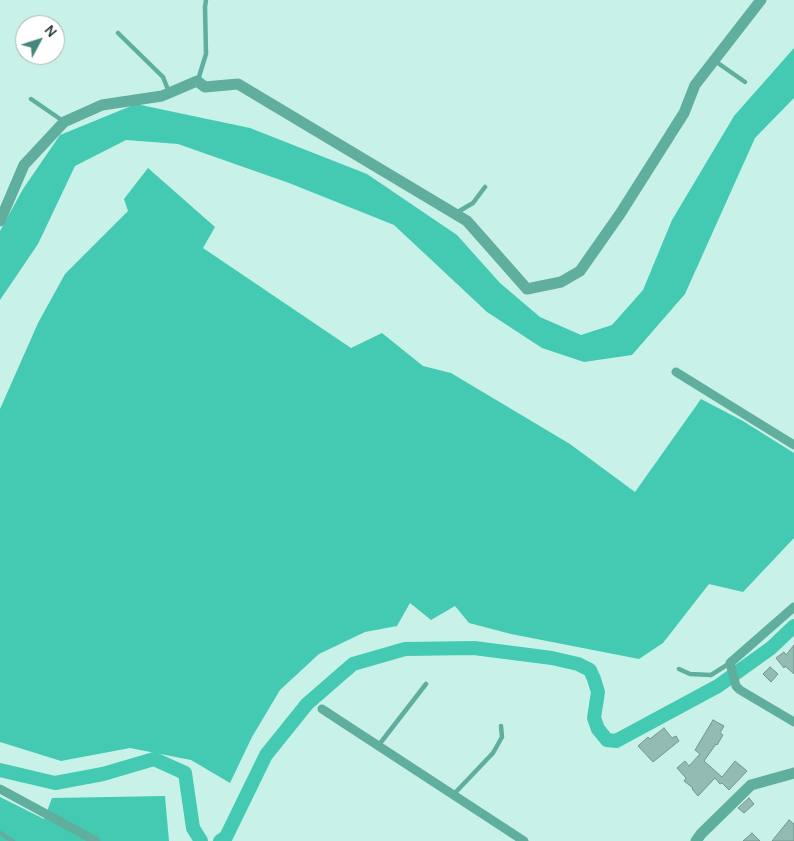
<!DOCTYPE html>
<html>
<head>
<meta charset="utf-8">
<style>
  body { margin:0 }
  #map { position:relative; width:794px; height:841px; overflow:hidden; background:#c8f2e8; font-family:Manrope,sans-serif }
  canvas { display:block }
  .north { position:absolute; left:15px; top:15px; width:50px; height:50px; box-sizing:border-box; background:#fff; border:1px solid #abb2b0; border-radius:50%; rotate:50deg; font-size:14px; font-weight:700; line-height:20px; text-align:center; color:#2e3e3a }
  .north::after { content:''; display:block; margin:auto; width:18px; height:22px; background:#45887b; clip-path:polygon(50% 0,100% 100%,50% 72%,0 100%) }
</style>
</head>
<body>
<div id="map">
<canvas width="794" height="841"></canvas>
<div class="north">N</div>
</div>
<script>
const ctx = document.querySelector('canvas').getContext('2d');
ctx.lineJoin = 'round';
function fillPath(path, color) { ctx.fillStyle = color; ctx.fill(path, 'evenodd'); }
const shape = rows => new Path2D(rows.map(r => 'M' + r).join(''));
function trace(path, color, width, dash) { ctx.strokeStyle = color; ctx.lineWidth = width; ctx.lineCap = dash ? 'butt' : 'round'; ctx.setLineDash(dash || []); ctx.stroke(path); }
fillPath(shape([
  [794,48,794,98,755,138,685,294,632,355,584,362,542,348,487,312,394,225,289,183,178,144,126,140,75,166,38,244,0,300,0,231,23,189,60,135,136,104,250,128,367,174,457,235,500,283,540,317,581,335,612,325,643,290,672,220,734,116],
  [148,168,215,227,203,248,351,348,382,333,423,366,451,373,570,444,635,492,701,399,743,421,794,453,794,538,743,592,709,584,663,643,639,659,511,634,469,623,455,606,431,620,410,603,397,626,365,632,319,654,280,690,252,737,230,783,191,760,130,748,61,761,0,742,0,409,38,323,65,274,128,211,124,199],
  [165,796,169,841,0,841,0,797,44,819,52,798]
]), '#44cab3');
trace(shape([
  [0,770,55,783,103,774,154,759,185,773,193,828,201,841],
  [220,841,226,837,266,755,307,704,353,664,405,649,474,648,552,658,578,664,590,670,594,679,598,692,594,718,598,729,607,740,616,741,718,686,771,648,794,626]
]), '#44cab3', 14);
const building = shape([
  [794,645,794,674,785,666,784,668,776,658,784,652,786,655,794,645],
  [770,667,778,674,771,682,763,674,770,667],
  [713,720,724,726,720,733,723,735,717,745,716,744,704,761,722,777,735,761,747,771,729,790,722,783,720,784,715,778,698,796,692,789,693,788,684,781,686,778,677,768,685,761,689,766,700,754,695,750,713,720],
  [664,728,672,738,676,736,679,741,653,762,638,746,648,737,650,739,664,728],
  [749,798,754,804,744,813,738,808,749,798],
  [789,820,794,824,794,841,772,841,789,820],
  [752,833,760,841,743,841,752,833]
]);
fillPath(building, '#93bbb2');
trace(building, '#71978f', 1);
trace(shape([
  [118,33,163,77,169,92],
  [715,61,745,82],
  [198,80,206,54,205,7,206,0],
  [31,99,63,121],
  [456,213,473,203,485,187],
  [679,669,690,674,711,675,730,663],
  [378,746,426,684],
  [453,795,493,753,502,737,501,726],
  [0,833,13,841]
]), '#60ae9e', 4.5);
trace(shape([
  [676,372,794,445],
  [794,607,730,663,736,686,740,690,794,722],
  [322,709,524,841],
  [0,789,96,841]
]), '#60ae9e', 9);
trace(shape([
  [0,221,24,165,64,122,102,105,162,96,197,81,205,87,238,84,467,221,527,289,561,282,580,271,620,214,684,113,695,85,761,0],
  [696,841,701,834,751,785,794,773]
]), '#60ae9e', 11);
</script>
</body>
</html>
